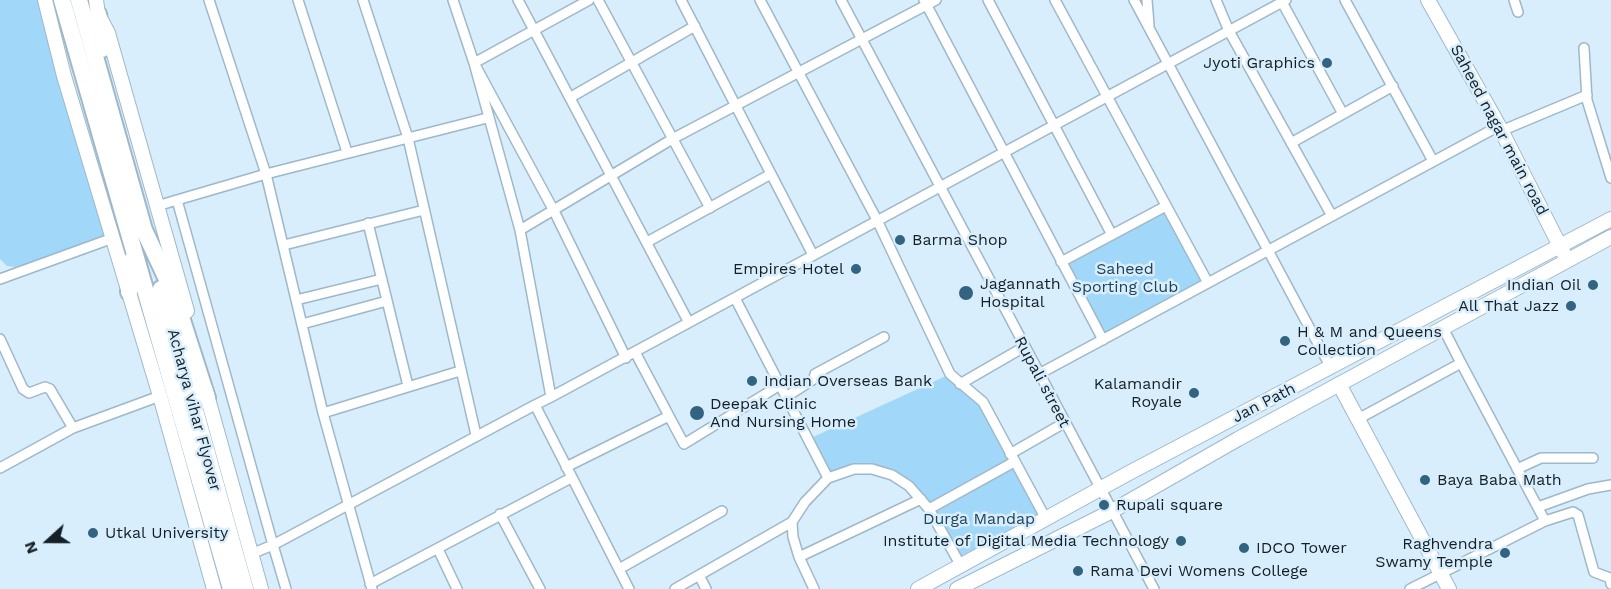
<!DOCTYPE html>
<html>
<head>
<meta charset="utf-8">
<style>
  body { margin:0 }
  #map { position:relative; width:1611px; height:589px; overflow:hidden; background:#d8eefc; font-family:"Work Sans",sans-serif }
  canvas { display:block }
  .north { position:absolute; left:18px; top:511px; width:60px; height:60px; -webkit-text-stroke:4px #d8eefc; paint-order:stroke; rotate:249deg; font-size:16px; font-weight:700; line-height:24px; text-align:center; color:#151f26 }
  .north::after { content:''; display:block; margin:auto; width:21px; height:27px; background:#151f26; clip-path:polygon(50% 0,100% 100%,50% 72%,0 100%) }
</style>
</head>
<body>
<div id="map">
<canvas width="1611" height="589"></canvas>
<div class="north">N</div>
</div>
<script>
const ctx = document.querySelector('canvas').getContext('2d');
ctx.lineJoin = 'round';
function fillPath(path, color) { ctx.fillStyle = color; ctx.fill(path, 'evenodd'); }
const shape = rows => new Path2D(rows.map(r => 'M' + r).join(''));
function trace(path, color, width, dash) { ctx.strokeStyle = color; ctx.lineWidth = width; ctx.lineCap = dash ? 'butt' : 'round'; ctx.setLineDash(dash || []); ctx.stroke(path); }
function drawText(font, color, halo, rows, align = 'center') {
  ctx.font = font + ' "Work Sans",sans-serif'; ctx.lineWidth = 5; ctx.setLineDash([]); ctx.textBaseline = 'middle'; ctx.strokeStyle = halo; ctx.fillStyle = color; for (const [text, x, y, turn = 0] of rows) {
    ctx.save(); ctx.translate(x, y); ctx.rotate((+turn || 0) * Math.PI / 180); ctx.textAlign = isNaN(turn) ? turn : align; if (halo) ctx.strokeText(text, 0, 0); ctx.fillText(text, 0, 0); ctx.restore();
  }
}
fillPath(shape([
  [0,0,42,0,111,237,16,267,7,266,0,259],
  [1166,211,1202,281,1105,334,1067,264],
  [948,375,981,402,1011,461,929,508,909,485,873,468,829,476,811,438],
  [1013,464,1044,518,962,565,931,510]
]), '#a1d7f9');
const street = shape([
  [209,0,266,174,323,413,372,589],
  [298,0,347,152],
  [363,0,408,138,476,435],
  [453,0,474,63,520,230,551,397,535,405],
  [518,0,688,321],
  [589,0,474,63,554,211,626,358],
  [598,0,710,208],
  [681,0,813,255],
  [760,0,877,220,950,374,983,402,1046,519],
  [841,0,1154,589],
  [924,0,1103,340],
  [988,0,1112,235],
  [1055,0,1208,283],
  [1134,0,1331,368],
  [1147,0,1149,25],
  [1216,0,1229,31,1332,216],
  [1345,0,1433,161],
  [1514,0,1518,12],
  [1282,2,1343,114],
  [1584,48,1587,100,1611,178],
  [571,97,695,26],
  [487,118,266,174,177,200,273,545,535,405,629,589],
  [1501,131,1587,95],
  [1291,143,1393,86],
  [157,206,177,200],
  [368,223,408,386],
  [520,230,674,138,936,0],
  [647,242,771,174],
  [284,245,424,210],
  [1061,262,1166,206],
  [0,279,113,238],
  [296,300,382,279],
  [302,324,387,301],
  [1443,328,1461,363],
  [0,339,23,389,29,393,45,387,50,389,73,428],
  [1039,374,1499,126],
  [960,384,1024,347],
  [780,385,828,478,805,502,792,522,793,537,799,557,814,589],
  [551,397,1286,0],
  [786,397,814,379,815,374,884,337],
  [323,413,460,371],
  [669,416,684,444,780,385,735,298],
  [1358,419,1461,363,1545,521,1410,589],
  [1010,454,1064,423],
  [566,467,669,416,635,352],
  [0,468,73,428,160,396],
  [1517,469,1541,458,1593,458],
  [828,478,854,469,872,469,892,475,909,486,929,509,961,566],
  [1538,507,1588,489,1611,485],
  [929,509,1014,462],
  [500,514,540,589],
  [1545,521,1573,512,1578,515,1594,572,1610,578,1611,584],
  [438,549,457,589],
  [251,554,273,545,286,589],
  [799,557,921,499],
  [619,569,722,511],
  [699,575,706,589],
  [370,584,571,478],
  [675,589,792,522]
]);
const secondary = shape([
  [45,0,64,76,160,396,214,589],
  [96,0,98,14,108,33,187,311],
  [1428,0,1499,126,1564,254],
  [1339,384,1449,589],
  [205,388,261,589],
  [918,589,1127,474,1611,219],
  [957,589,1112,511,1238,439,1611,237]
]);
const highway = shape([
  [62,0,231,589],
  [79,0,144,230,173,292,207,398],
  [98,14,102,49],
  [161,289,245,589],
  [129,292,132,260]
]);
trace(street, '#9eb8c9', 12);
trace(secondary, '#9eb8c9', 16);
trace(highway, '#9eb8c9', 20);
trace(street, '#fff', 9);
trace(secondary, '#fff', 14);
trace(highway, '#fff', 16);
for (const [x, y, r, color] of [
  [1327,63,6,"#326482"],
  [900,240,6,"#326482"],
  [856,269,6,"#326482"],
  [1593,285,6,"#326482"],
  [966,293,8,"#326482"],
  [1571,306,6,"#326482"],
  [1285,341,6,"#326482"],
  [752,381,6,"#326482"],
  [1194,393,6,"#326482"],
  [697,413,8,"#326482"],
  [1425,480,6,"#326482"],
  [1104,505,6,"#326482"],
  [93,533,6,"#326482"],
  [1181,541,6,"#326482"],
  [1244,548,6,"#326482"],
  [1505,553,6,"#326482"],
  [1078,571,6,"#326482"]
]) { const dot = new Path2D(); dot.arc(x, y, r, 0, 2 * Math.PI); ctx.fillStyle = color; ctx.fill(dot); trace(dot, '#d8eefc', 2); }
drawText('16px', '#151f26', '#d8eefc', [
  ["Jyoti Graphics",1315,63,"right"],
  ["Barma Shop",912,240],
  ["Empires Hotel",844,269,"right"],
  ["Jagannath",980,284],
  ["Hospital",980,302],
  ["Indian Oil",1581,285,"right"],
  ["All That Jazz",1559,306,"right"],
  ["H & M and Queens",1297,332],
  ["Collection",1297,350],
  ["Indian Overseas Bank",764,381],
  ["Kalamandir",1182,384,"right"],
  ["Royale",1182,402,"right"],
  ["Deepak Clinic",710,404],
  ["And Nursing Home",710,422],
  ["Baya Baba Math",1437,480],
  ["Rupali square",1116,505],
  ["Utkal University",105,533],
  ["Institute of Digital Media Technology",1169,541,"right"],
  ["Raghvendra",1493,544,"right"],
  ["Swamy Temple",1493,562,"right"],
  ["IDCO Tower",1256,548],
  ["Rama Devi Womens College",1090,571]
], 'left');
drawText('16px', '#151f26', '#d8eefc', [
  ["Saheed nagar main road",1499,130,62],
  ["Rupali street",1042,382,62],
  ["Jan Path",1264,403,-27],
  ["Acharya vihar Flyover",194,410,75]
]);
drawText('16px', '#1f445a', '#d8eefc', [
  ["Saheed",1125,269],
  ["Sporting Club",1125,287],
  ["Durga Mandap",979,519]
]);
</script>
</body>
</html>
